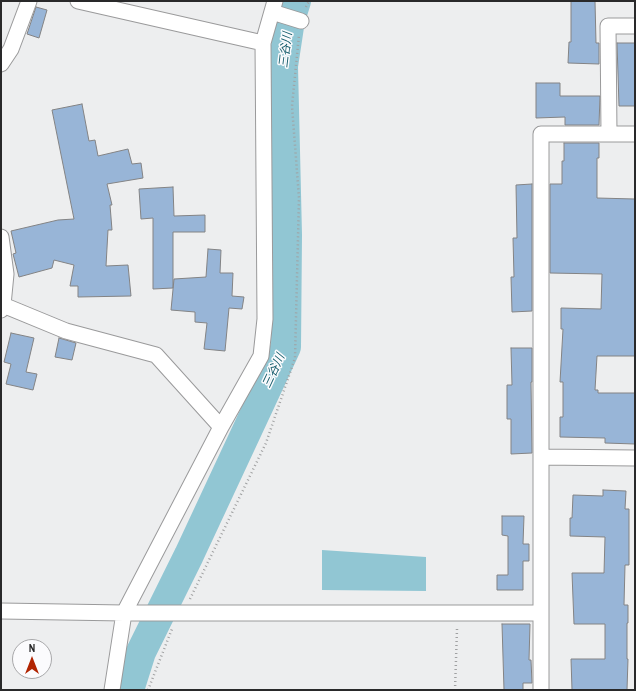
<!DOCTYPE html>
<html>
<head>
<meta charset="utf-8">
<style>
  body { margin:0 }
  #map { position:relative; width:636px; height:691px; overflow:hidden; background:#edeeef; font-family:"Archivo Narrow",sans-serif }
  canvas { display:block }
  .frame { position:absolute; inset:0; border:2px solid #29292a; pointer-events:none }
  .north { position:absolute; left:12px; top:639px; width:40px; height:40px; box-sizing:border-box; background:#fbfbfd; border:1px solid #a7a7a9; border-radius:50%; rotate:0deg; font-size:11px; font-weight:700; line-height:16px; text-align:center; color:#29292a }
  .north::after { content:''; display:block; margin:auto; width:14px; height:18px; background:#b12401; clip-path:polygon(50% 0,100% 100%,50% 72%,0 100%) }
</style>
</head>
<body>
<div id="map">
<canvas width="636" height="691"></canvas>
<div class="frame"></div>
<div class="north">N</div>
</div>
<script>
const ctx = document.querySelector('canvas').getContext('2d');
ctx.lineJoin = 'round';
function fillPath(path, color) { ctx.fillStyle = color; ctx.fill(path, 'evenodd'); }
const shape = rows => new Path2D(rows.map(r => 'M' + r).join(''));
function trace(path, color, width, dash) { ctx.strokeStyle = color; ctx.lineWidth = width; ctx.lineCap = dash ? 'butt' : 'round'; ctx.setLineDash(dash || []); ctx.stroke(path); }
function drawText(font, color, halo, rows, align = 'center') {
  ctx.font = font + ' "Archivo Narrow","Noto Sans JP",sans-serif'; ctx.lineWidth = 3; ctx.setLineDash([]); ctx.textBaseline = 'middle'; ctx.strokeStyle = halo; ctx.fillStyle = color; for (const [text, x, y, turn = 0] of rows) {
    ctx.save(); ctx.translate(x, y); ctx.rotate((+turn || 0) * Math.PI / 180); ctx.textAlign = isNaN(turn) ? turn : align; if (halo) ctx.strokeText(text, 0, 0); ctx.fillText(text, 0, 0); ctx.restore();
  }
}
fillPath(shape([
  [322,550,426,557,426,591,322,590]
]), '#91c6d3');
trace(shape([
  [129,690,141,652,189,555,286,347,287,235,283,66,290,20,296,1]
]), '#91c6d3', 30);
const building = shape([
  [571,1,595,1,596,43,599,43,599,64,568,63,569,42,571,42,571,1],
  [36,7,47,10,39,38,27,34,36,7],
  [617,43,635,43,635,106,619,106,617,43],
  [536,83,560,83,560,96,600,96,599,125,565,125,565,117,536,118,536,83],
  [82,104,89,141,95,140,98,156,128,149,132,164,141,163,143,178,107,184,112,205,110,205,112,230,108,230,106,266,128,265,131,296,78,297,78,286,70,286,74,265,54,260,52,268,19,277,13,254,16,253,11,231,58,220,74,219,52,110,82,104],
  [564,143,599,143,599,158,597,158,597,198,635,199,635,356,597,356,595,390,598,390,598,393,635,393,635,444,605,443,605,438,560,437,560,417,563,417,563,382,560,382,563,329,561,329,561,308,601,309,602,274,550,273,550,184,562,184,562,161,564,161,564,143],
  [532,184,532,311,512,312,511,277,514,277,513,238,517,238,516,185,532,184],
  [173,187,174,216,205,215,205,232,173,232,173,288,153,289,153,218,141,219,139,189,173,187],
  [208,249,221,250,220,273,233,273,232,296,244,297,242,309,229,308,225,351,204,349,207,323,195,322,195,312,171,310,174,279,206,277,208,249],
  [11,333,34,338,26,372,37,374,33,390,6,384,11,364,4,362,11,333],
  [59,338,76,343,72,360,55,357,59,338],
  [511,348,532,348,532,382,531,382,532,453,511,454,511,419,507,419,507,385,512,385,511,348],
  [603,490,626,491,625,509,629,509,629,565,625,565,624,605,628,605,628,623,627,623,627,659,628,659,627,690,572,690,571,659,605,659,605,624,574,624,572,573,604,573,605,537,570,536,570,518,572,518,573,495,603,496,603,490],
  [502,516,524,516,523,544,529,544,529,561,523,561,523,590,497,590,497,575,508,575,508,536,502,535,502,516],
  [502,624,530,624,529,660,531,660,532,683,523,683,523,690,504,690,502,624]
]);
fillPath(building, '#98b5d7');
trace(building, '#838384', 1);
const minor = shape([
  [78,1,263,43],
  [272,12,301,21],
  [1,64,11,49,29,1],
  [609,134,608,26,635,26],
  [1,237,6,274,3,305,1,310],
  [3,305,66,331,156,355,221,427],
  [541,457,635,458],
  [1,611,124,613,541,613],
  [112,690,124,613,221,427,261,356,265,319,263,43,275,1],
  [541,690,541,134,635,134]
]);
trace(minor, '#9a9a9b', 17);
trace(shape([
  [306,7,309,1],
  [190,599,266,443,295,358,299,198,292,106,299,35],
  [148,690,172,629],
  [455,690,457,629]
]), '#a0a1a2', 2.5, [1, 3]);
trace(minor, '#fff', 15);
drawText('italic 12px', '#165d6c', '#fbfbfd', [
  ["三谷川",286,50,-83],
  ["三谷川",274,371,-65]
]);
</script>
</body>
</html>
